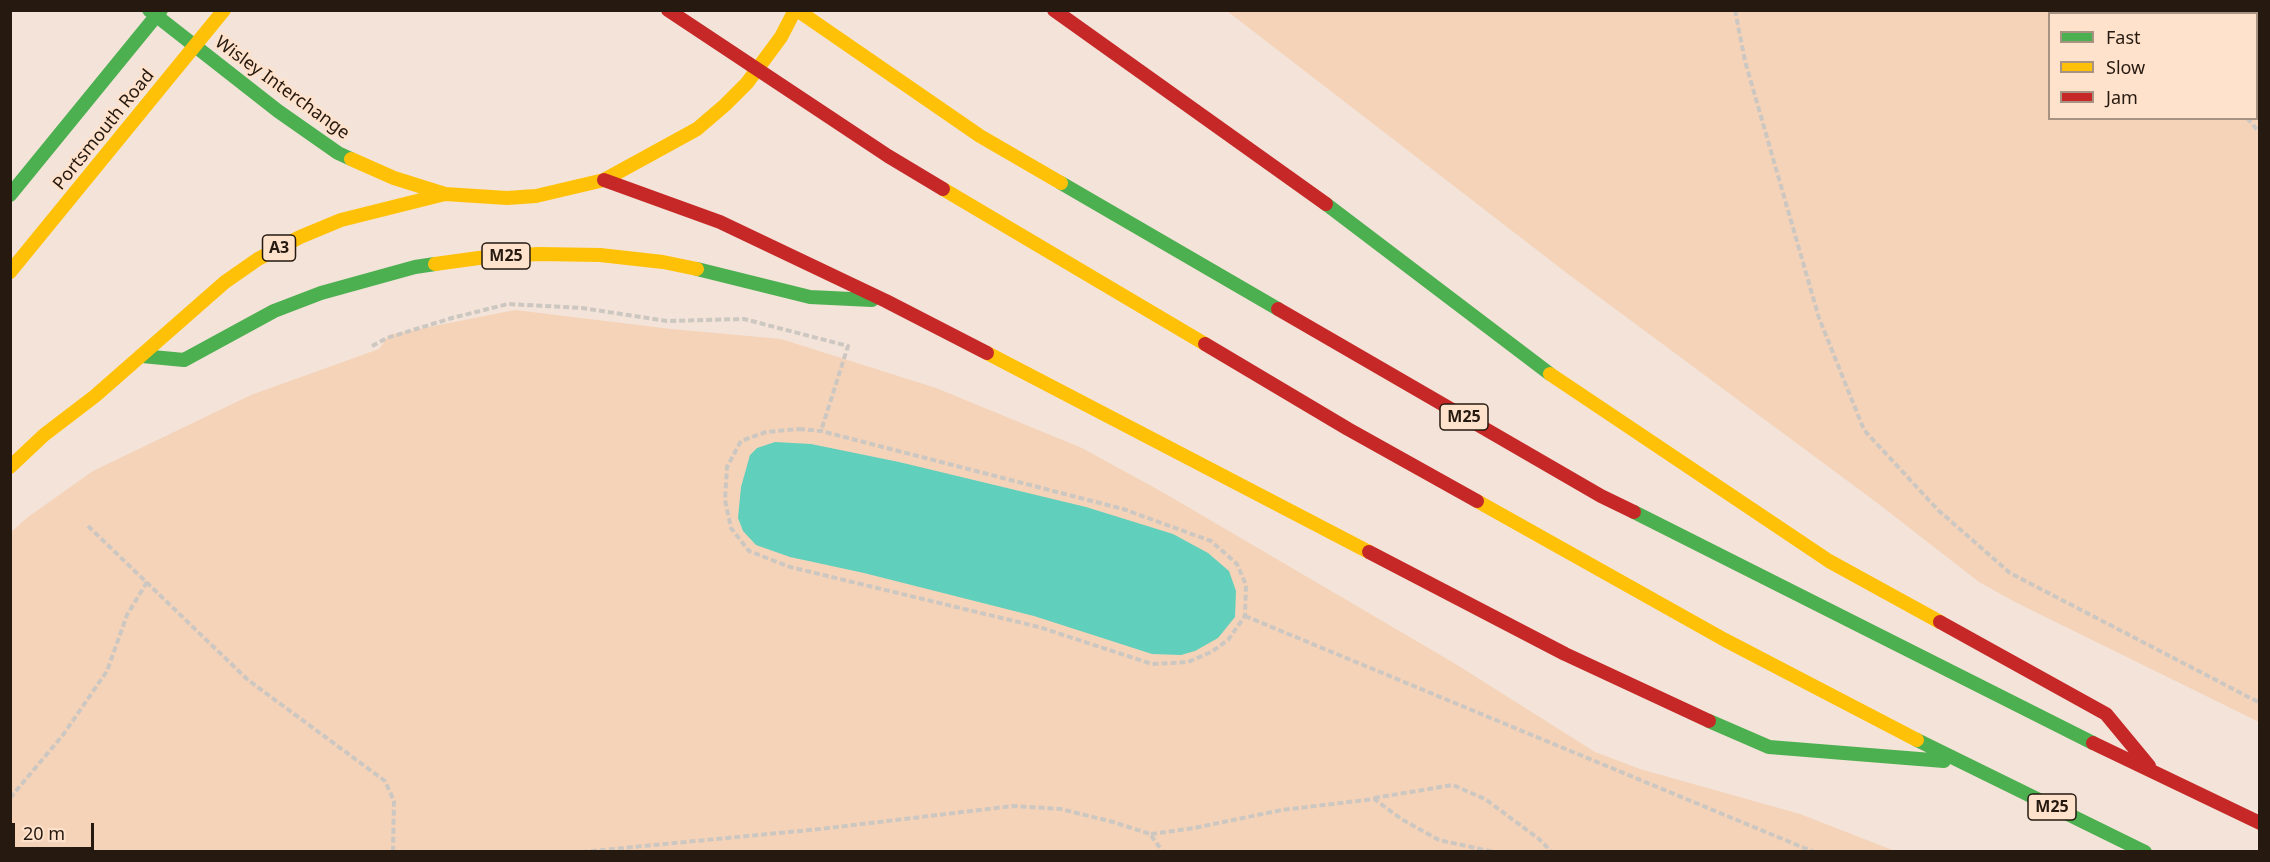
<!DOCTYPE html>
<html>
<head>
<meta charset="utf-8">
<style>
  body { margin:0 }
  #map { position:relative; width:2270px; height:862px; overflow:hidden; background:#f3e3d8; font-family:"Noto Sans",sans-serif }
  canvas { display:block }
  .frame { position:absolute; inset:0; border:12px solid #261a10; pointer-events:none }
  .legend { position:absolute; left:2048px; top:12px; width:210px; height:108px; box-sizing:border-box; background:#ffe2cc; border:2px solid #a89281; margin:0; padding:8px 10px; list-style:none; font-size:18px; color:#261a10 }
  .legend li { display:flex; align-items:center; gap:12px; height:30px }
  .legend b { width:30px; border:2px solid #a89281 }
  .scale { position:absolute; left:12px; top:823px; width:82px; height:27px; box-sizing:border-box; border:3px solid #261a10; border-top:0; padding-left:8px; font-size:18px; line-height:21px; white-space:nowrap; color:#261a10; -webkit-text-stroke:4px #ffe2cc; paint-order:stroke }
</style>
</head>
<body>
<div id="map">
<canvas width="2270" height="862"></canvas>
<div class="frame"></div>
<ul class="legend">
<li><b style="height:8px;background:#4caf50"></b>Fast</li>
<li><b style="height:8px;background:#ffc107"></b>Slow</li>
<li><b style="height:8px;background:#c62828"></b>Jam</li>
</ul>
<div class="scale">20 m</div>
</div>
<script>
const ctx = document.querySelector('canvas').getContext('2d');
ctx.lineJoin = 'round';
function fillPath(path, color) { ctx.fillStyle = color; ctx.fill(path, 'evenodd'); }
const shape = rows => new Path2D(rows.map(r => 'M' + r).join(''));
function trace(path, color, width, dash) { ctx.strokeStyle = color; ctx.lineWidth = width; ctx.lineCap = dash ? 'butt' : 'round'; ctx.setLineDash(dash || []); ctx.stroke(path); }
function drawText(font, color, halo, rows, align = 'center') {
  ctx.font = font + ' "Noto Sans",sans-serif'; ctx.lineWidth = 5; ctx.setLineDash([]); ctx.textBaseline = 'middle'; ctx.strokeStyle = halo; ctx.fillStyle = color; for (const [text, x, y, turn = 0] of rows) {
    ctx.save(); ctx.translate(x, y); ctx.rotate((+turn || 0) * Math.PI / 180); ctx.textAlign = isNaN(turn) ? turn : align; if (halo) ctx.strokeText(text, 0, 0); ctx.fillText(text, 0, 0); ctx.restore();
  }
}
fillPath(shape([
  [1227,11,2259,11,2259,722,2015,602,1979,582,1876,502,1568,274],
  [2050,14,2256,14,2256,118,2050,118],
  [515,310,671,329,781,339,936,388,1082,448,1164,493,1454,663,1595,752,1640,769,1800,814,1895,851,11,851,10,533,28,517,93,471,251,395,379,349,389,335]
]), '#f5d3b9');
fillPath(shape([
  [775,442,811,444,899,462,1086,507,1173,534,1208,553,1229,571,1236,591,1235,617,1218,638,1195,651,1181,655,1152,654,1034,616,864,573,790,557,756,545,743,531,738,518,741,487,750,455,757,448]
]), '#60cfbb');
trace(shape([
  [1735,10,1745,61,1819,318,1864,430,1938,510,2010,573,2260,703],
  [2168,10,2171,14],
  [2247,118,2260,133],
  [372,346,387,338,452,318,508,304,582,308,667,321,744,319,848,346,821,431],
  [799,429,821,431,1123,509,1211,541,1237,564,1246,585,1245,616,1228,640,1211,652,1188,662,1152,664,1039,627,790,567,749,551,731,528,725,500,727,467,741,441,766,432,799,429],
  [88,526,248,680,385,781,394,801,393,852],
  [1245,616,1814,852],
  [10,798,63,735,107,671,127,615,147,582],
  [1374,798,1453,785,1485,799,1539,839,1552,852],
  [1151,834,1194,828,1282,810,1374,799,1403,820,1439,840,1494,852],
  [582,852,820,829,1013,806,1061,809,1113,822,1150,834,1163,852]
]), '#cdc7c2', 4, [6, 3]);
trace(shape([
  [149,10,278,111,338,153,351,159],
  [1061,183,1278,309],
  [10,195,161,10],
  [1326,204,1550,374],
  [697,269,810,297,872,300],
  [142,356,184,360,274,311,321,293,415,267,435,264],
  [1634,512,2093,743],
  [1709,721,1769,747,1944,761],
  [1917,740,2145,852]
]), '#4caf50', 14);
trace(shape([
  [797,10,980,136,1061,183],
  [351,159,394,178,445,194,507,198,536,196,604,180,697,129,725,105,747,83,781,37,795,10],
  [943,189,1205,344],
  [435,264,486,257,539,254,600,255,663,262,697,269],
  [10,272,224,10],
  [987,353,1369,552],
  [1550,374,1829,561,1940,622],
  [10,467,44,435,95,396,225,282,258,259,300,237,341,220,445,194],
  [1477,501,1725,640,1917,740]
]), '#ffc107', 14);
trace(shape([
  [668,10,888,156,943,189],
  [1054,10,1326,204],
  [604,180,720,222,886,301,987,353],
  [1278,309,1601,496,1634,512],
  [1205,344,1348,429,1477,501],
  [1369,552,1565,654,1709,721],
  [1940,622,2106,714,2149,766],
  [2093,743,2260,823]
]), '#c62828', 14);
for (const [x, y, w] of [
  [279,248,33],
  [506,256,48],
  [1464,417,48],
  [2052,807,48]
]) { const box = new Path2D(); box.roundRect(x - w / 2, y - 13, w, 26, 4.5); ctx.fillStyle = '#ffe2cc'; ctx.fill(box); trace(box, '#261a10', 1.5); }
drawText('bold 16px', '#261a10', null, [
  ["A3",279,248],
  ["M25",506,256],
  ["M25",1464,417],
  ["M25",2052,807]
]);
drawText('18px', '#261a10', '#ffe2cc', [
  ["Wisley Interchange",282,88,36],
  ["Portsmouth Road",104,130,-51]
]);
</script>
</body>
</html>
